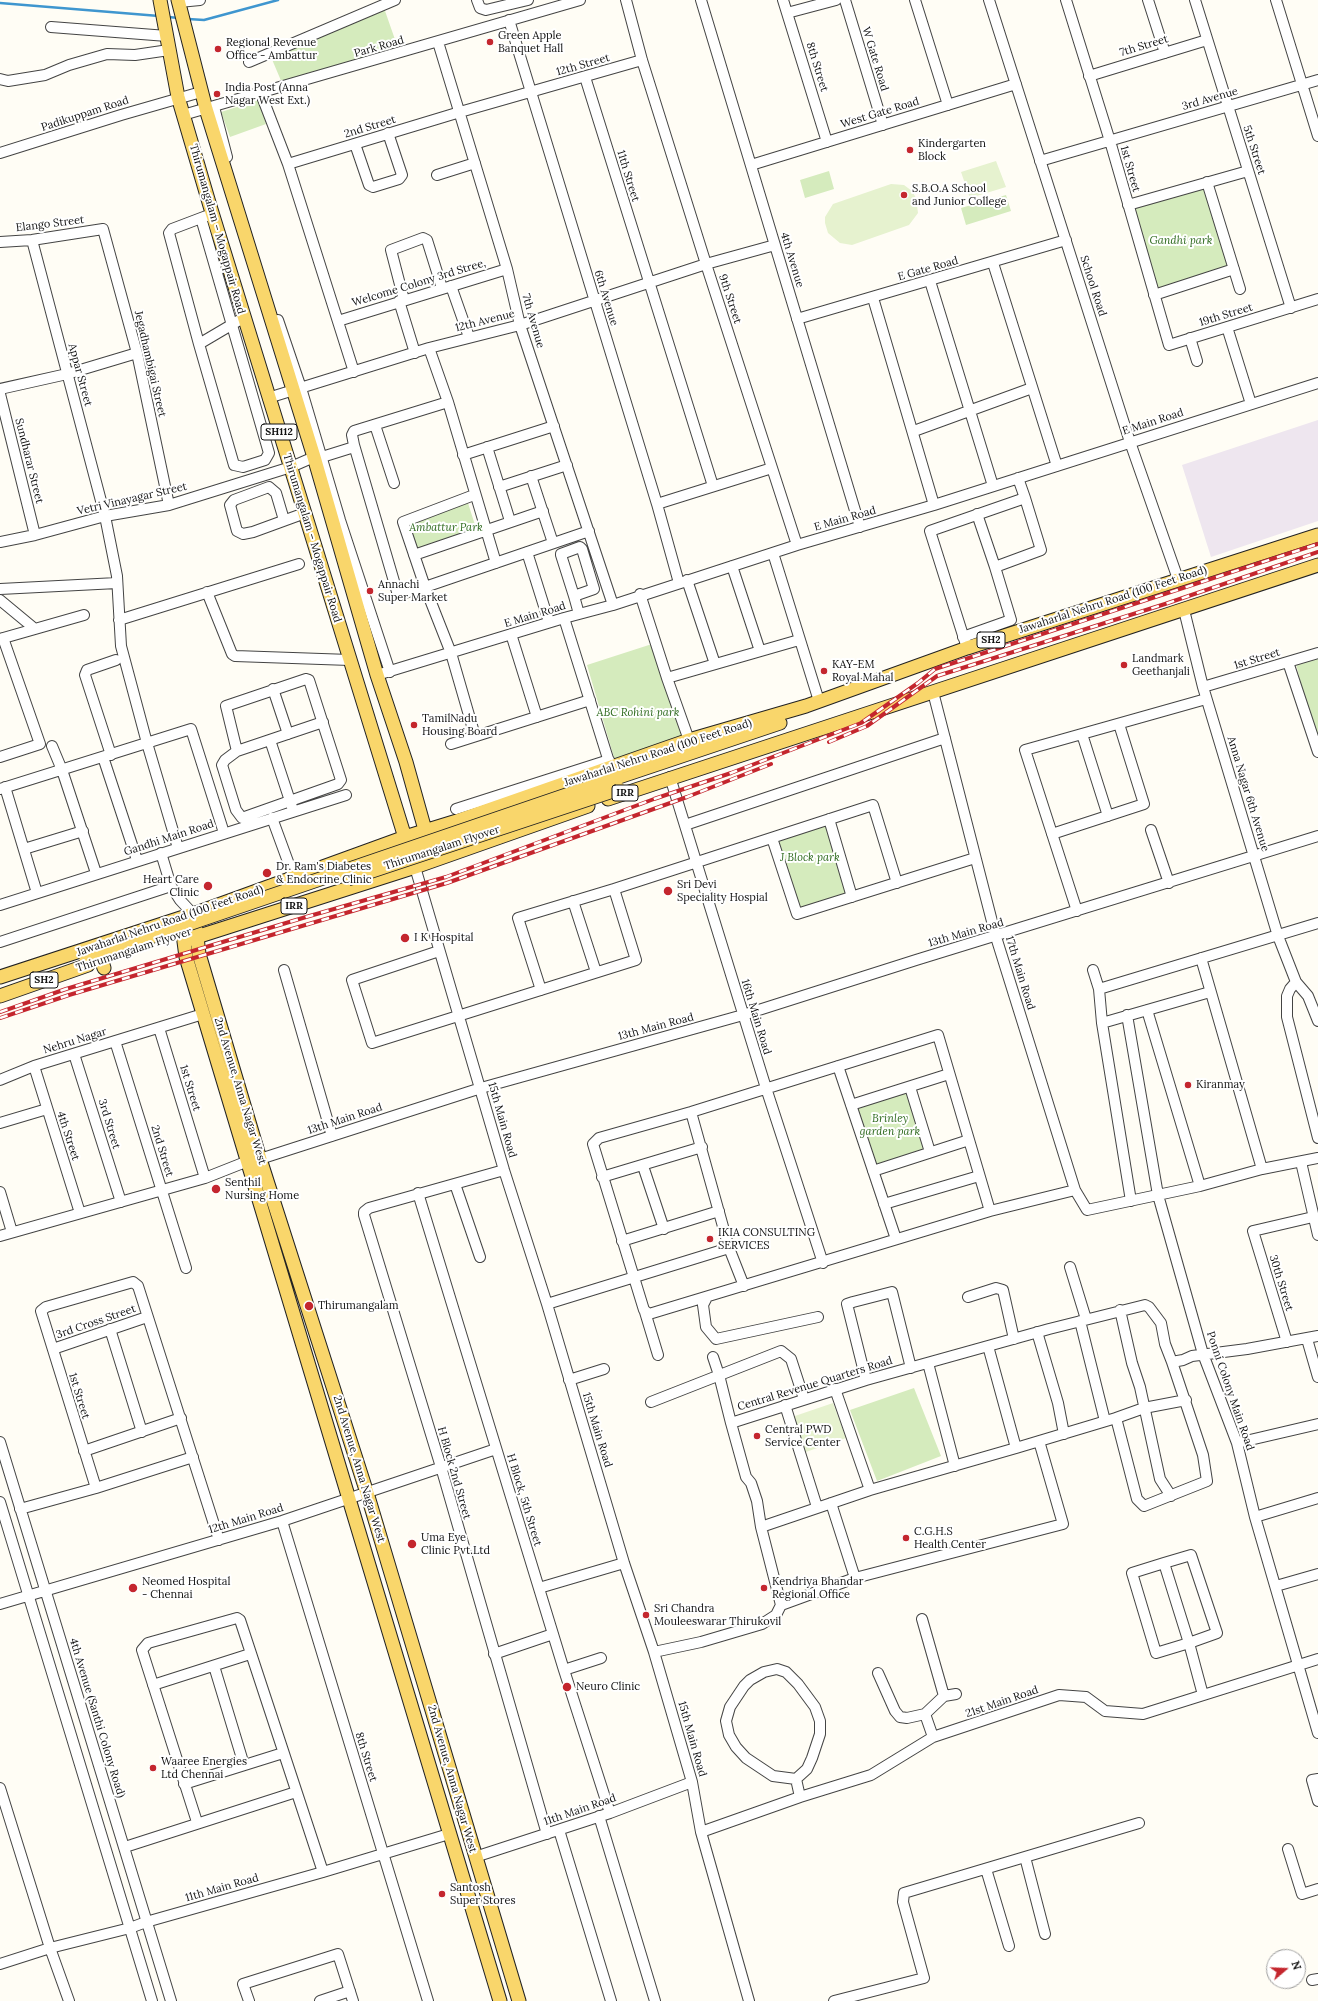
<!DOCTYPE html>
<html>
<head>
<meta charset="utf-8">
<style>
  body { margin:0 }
  #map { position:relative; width:1318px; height:2001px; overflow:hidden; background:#fffdf5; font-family:Lora,serif }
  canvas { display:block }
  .north { position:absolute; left:1266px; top:1949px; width:40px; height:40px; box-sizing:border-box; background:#fff; border:1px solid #a0a0a0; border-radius:50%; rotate:71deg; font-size:11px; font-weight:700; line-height:16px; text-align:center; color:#111 }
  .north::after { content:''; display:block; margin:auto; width:14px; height:18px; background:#c4262e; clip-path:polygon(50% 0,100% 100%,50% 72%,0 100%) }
</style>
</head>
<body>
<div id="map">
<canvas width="1318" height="2001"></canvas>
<div class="north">N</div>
</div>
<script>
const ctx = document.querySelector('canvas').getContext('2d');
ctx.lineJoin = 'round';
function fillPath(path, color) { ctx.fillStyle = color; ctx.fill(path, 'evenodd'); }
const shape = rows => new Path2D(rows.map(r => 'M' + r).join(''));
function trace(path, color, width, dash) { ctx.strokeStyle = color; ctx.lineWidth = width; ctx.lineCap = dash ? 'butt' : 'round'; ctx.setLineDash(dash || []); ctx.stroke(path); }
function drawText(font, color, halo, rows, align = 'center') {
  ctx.font = font + ' Lora,serif'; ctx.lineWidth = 4; ctx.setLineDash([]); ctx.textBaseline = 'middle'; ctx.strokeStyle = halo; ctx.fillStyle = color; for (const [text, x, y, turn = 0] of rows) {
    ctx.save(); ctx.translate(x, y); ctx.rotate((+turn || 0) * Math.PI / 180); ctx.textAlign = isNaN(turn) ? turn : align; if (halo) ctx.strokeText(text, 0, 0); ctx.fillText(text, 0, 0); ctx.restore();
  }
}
fillPath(shape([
  [1318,420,1318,521,1211,557,1182,465]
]), '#eee6ef');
fillPath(shape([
  [384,8,399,51,282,83,271,57],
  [259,100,266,124,230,137,221,112],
  [829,171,834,189,805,198,800,180],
  [1203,185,1228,267,1155,289,1133,207],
  [1006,195,1011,211,966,225,961,208],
  [468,503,475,525,465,529,468,538,418,554,407,522],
  [652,644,684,737,615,761,587,665],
  [1318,653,1318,748,1317,748,1295,660],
  [829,819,852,897,797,914,772,838],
  [910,1087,930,1152,873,1171,851,1105],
  [914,1388,941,1456,877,1481,850,1410]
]), '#d5ebbd');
fillPath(shape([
  [996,161,1006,187,970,198,961,172],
  [891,184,904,185,912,191,916,198,918,213,909,225,852,245,840,243,828,233,825,223,825,217,833,204],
  [833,1403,846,1438,803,1453,792,1417]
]), '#e6f2cf');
trace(shape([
  [0,3,159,16],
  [168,17,179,18],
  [188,19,204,20,278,0]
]), '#3f96cf', 2.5);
const minor = shape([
  [477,0,480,8,486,10,528,0],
  [626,0,642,60,706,264,797,545],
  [701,0,860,527],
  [783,0,827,142],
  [845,0,883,125],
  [915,0,948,105],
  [989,0,1130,442,1178,579],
  [1066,0,1110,141,1169,345,1318,299],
  [1148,0,1165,53],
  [1195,0,1291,308],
  [1276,0,1318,136],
  [179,2,200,0],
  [787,13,836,0],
  [509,20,657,504,679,583],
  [51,27,167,36],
  [438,42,507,269,520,325,613,605],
  [249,62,395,0],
  [1089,76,1207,40],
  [585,77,713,486],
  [0,79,8,81,45,75,69,65,107,54,135,55,169,50],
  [261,94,288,164,354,372],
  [214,107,227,157],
  [183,115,580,0],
  [355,144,369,185,373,187,399,179,402,175,388,133],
  [0,153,121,115,201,92],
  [1040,161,1318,80],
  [288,164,460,112,642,60],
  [751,165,1016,84],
  [437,175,475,163],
  [1207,182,1240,289],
  [1128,205,1248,171],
  [201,218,269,453,265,460,243,467,234,465,199,344,169,233,172,229,201,218,212,214],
  [32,240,105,516,117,576,121,646,147,743,178,848],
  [0,242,32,240,103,229,137,353,169,505],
  [993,263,1057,466],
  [930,281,993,486],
  [451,286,469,337],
  [1154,295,1234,269],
  [873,298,934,505],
  [404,300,391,250,423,238,427,240,442,288],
  [399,301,415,353],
  [797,319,1066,240],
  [278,320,301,388,340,520,390,672],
  [338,321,507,269],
  [1227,327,1251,404],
  [1190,338,1197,361],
  [199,344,243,318],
  [429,348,448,402],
  [0,389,67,374,137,353],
  [0,394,35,535],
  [268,398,429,348,520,325,706,264,775,245],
  [375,425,394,483],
  [914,431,1032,388],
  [487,447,510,521],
  [463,455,554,426],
  [322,457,354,447],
  [531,476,553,543],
  [499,487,567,465],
  [474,495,403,522,425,587,398,595,354,445,352,435,354,431,448,402,496,563],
  [657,504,772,468],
  [977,514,995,567],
  [284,520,276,493,269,487,234,500,230,505,237,531,243,534,253,532,305,513],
  [0,542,35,535,105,516,169,505,291,467,314,457],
  [527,552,549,622],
  [773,553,819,701],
  [414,555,543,511],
  [732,566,760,651],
  [687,580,715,664],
  [0,589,117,583],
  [207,592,232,654,235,656,350,660],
  [640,594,667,678,689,740],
  [574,596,594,589,582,549,580,547,561,554,561,555,574,596,579,614],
  [0,600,35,629],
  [1184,610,1203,687,1278,936,1296,982,1290,989,1287,996,1287,1017,1318,1138],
  [564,618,610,765],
  [119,620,299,564],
  [511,634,537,717],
  [963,637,1011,620,995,567,1041,550,1025,498],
  [0,639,84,615],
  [967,648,930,531,1025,498,1018,478],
  [1288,662,1318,752],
  [377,675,564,618,613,605,797,545,934,505,1318,383],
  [667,678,799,640],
  [306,679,309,680,341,780,338,784,242,818,236,810,222,765,225,760,237,751,226,706,306,679],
  [1203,687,1318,653],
  [273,689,288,734],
  [933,692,996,937,1075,1190],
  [1082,734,1108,816],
  [475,736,451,653,425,587,589,531],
  [270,740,292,807],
  [451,744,590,700],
  [52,746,62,770,96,873],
  [237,751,323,722],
  [111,755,85,675,87,670,116,660],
  [0,757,40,744,3,638],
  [103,757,137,860],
  [670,777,766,1088,823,1263],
  [5,787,37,893],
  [0,789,191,729,224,833],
  [456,809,609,760],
  [272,818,294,878],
  [829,819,852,897],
  [685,825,945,738],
  [1151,830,1169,883],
  [1052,834,1144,804,1119,724],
  [772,838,797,914,975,858],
  [24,849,83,831],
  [161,853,171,886,180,900,193,914],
  [415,867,504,1170,547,1304,624,1563,654,1652,692,1782,701,1832,749,2001],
  [573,901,596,972],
  [0,905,346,795],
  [1077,911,1025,750,1206,699],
  [0,942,171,886],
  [439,951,352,980,372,1043,636,960,614,889],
  [1201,958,1262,1169],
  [284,970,332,1136],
  [1093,970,1099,989],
  [1296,982,1308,996,1318,1021],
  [541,990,518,918,614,889,873,805,897,883],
  [1147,1010,1200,1186],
  [1127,1015,1158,1195,1203,1354,1237,1443,1255,1517,1318,1733],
  [1102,1023,1210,992],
  [159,1028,205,1178],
  [115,1041,186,1268],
  [74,1054,121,1202],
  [34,1066,80,1213],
  [838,1066,896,1239],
  [0,1080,34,1066,203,1014],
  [910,1087,930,1152],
  [851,1105,949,1074],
  [691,1112,729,1248,744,1286],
  [0,1123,47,1109],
  [1301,1162,1318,1235],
  [643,1166,664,1229],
  [504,1170,369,1208,364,1212,364,1215,441,1467,547,1834],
  [873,1171,969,1140],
  [602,1177,702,1147],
  [455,1184,480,1257],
  [0,1192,12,1232],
  [418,1193,564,1670,610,1813],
  [1131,1201,1102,1023,1099,989,1318,923],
  [884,1204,979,1176],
  [990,1211,938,1035,691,1112,599,1138,593,1144,644,1310,649,1314,990,1211,1075,1190,1087,1210,1200,1186,1262,1169,1318,1158],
  [0,1236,205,1178,248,1161,260,1159,481,1088,743,1015,916,960,1318,836],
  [622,1241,719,1211],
  [1070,1267,1086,1319],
  [707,1297,703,1305,706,1327,716,1339,818,1317],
  [968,1297,996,1288,1003,1290,1014,1339],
  [547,1304,729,1248],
  [1120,1310,1132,1363,1140,1387,1160,1479,1171,1496],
  [645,1312,658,1355],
  [1080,1321,1105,1421],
  [110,1329,142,1432],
  [1037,1332,1058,1403,1064,1434],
  [1307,1339,1318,1377],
  [1287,1342,1253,1231,1313,1217],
  [53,1349,147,1317],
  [713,1357,719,1375,731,1423],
  [928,1363,955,1466],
  [569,1380,604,1369],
  [866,1380,847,1304,853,1302,892,1292,911,1368],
  [835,1389,870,1490],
  [651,1402,781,1351,791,1359,804,1399],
  [785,1405,817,1507],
  [1116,1418,1144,1408,1186,1400],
  [0,1442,171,2001],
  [1237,1443,1318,1424],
  [1016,1448,1116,1418,1137,1499,1144,1506,1207,1481,1203,1455,1172,1362],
  [84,1451,181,1418],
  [96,1488,41,1311,46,1307,133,1282,138,1286,219,1540],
  [0,1502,152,2001],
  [20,1509,96,1488,193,1457],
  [1255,1517,1318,1498],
  [282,1521,428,2001],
  [761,1527,870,1490,1016,1448,988,1346],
  [1164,1563,1189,1643,1156,1653,1132,1573,1164,1563,1191,1555,1217,1633,1189,1643,1203,1695],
  [855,1578,1063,1524,1039,1441],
  [1276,1586,1318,1574],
  [539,1588,624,1563],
  [0,1604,282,1521,496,1449],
  [781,1605,855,1578,831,1503],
  [922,1619,944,1696,925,1714,933,1737],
  [654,1652,701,1642,762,1624,776,1615,781,1605,761,1527,757,1501,751,1483,746,1477,731,1423,866,1380,1049,1329,1145,1305,1149,1307,1161,1323,1165,1344,1172,1362,1183,1360,1192,1356,1247,1349,1318,1336],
  [494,1654,553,1634],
  [214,1666,244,1765],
  [564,1670,601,1658],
  [878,1673,895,1711,900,1717,907,1718,925,1714],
  [153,1685,250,1654],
  [944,1696,956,1694],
  [796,1779,807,1769,812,1758,820,1734,820,1721,815,1707,798,1684,786,1672,777,1669,764,1672,750,1680,744,1686,730,1707,726,1721,729,1735,736,1747,746,1758,773,1776,796,1779,800,1797],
  [1318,1779,1312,1780,1318,1801],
  [184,1784,283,1753],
  [0,1788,50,1948,69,2001],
  [599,1816,655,2001],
  [197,1822,142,1650,148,1643,237,1618,240,1620,323,1872],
  [559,1830,611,2001],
  [701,1832,800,1797,871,1775,933,1737,1059,1695,1086,1697,1105,1711,1143,1714,1318,1659],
  [125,1847,296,1792],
  [1288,1849,1302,1894,1318,1889],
  [475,1857,610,1813,692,1782],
  [1025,1857,1045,1934],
  [986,1869,1009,1946],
  [0,1964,50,1948,130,1928,146,1922,323,1872,449,1834],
  [1312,1980,1318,1979],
  [249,2001,243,1984,338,1954,353,2001],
  [320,2001,350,1991],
  [834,2001,924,1978,903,1902,904,1893,1139,1823]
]);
const major = shape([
  [160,0,178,97,210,206,407,844],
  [178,0,206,109,314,457,377,675,406,762,427,837],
  [616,778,780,723],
  [608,799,1318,565],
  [196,929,199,954,260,1159,367,1493,519,2001],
  [183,934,186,957,500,2001],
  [184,941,415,867,588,806],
  [97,946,104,968],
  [0,977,193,914,405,837,457,821,689,740,806,706,967,648,1318,535],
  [0,996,88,965]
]);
trace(minor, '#444', 12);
trace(major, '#222', 15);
trace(minor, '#fff', 10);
trace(major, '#f9d66b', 13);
const rail = shape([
  [829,742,867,726,937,676,1165,604,1318,552],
  [0,1012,66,989,306,917,446,877,654,799,731,773,861,723,918,683,935,669,1318,544],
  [0,1018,69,995,447,883,687,797,771,764]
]);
trace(rail, '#c4262e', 4);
trace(rail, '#fff', 2.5, [8]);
const majorBridge = shape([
  [348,879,619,789],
  [86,959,616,778]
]);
trace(majorBridge, '#222', 15, []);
trace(majorBridge, '#f9d66b', 13);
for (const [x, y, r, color] of [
  [490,42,4,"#c4262e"],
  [218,49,4,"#c4262e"],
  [217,94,4,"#c4262e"],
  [910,150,4,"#c4262e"],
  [904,195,4,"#c4262e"],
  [370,591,4,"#c4262e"],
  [1124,665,4,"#c4262e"],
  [824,671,4,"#c4262e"],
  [414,725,4,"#c4262e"],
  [267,873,5,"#c4262e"],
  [208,886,5,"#c4262e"],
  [668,891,5,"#c4262e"],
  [405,938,5,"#c4262e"],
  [1188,1085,4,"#c4262e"],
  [216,1189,5,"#c4262e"],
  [710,1239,4,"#c4262e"],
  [309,1306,5,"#c4262e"],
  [757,1436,4,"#c4262e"],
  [906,1538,4,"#c4262e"],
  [412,1544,5,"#c4262e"],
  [133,1588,5,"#c4262e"],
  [764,1588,4,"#c4262e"],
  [646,1615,4,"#c4262e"],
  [567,1687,5,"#c4262e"],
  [153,1768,4,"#c4262e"],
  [442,1894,4,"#c4262e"]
]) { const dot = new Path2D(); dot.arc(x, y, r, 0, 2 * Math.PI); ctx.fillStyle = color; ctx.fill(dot); trace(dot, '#fff', 1.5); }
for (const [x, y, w] of [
  [279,432,36],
  [991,640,28],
  [625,793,26],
  [294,906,26],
  [44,980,28]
]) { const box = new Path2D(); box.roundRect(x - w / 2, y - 8, w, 16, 3); ctx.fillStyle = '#fff'; ctx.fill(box); trace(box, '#111', 1); }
drawText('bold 10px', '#111', null, [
  ["SH112",279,432],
  ["SH2",991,640],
  ["IRR",625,793],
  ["IRR",294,906],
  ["SH2",44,980]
]);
drawText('11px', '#111', '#fff', [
  ["Green Apple",498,36],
  ["Banquet Hall",498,49],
  ["Regional Revenue",226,43],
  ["Office - Ambattur",226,56],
  ["India Post (Anna",225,88],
  ["Nagar West Ext.)",225,101],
  ["Kindergarten",918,144],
  ["Block",918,157],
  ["S.B.O.A School",912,189],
  ["and Junior College",912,202],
  ["Annachi",378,585],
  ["Super Market",378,598],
  ["Landmark",1132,659],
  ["Geethanjali",1132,672],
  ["KAY-EM",832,665],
  ["Royal Mahal",832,678],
  ["TamilNadu",422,719],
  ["Housing Board",422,732],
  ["Dr. Ram's Diabetes",276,867],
  ["& Endocrine Clinic",276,880],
  ["Heart Care",199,880,"right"],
  ["Clinic",199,893,"right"],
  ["Sri Devi",677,885],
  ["Speciality Hospial",677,898],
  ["I K Hospital",414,938],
  ["Kiranmay",1196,1085],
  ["Senthil",225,1183],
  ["Nursing Home",225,1196],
  ["IKIA CONSULTING",718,1233],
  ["SERVICES",718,1246],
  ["Thirumangalam",318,1306],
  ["Central PWD",765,1430],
  ["Service Center",765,1443],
  ["C.G.H.S",914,1532],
  ["Health Center",914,1545],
  ["Uma Eye",421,1538],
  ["Clinic Pvt.Ltd",421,1551],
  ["Neomed Hospital",142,1582],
  ["- Chennai",142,1595],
  ["Kendriya Bhandar",772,1582],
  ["Regional Office",772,1595],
  ["Sri Chandra",654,1609],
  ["Mouleeswarar Thirukovil",654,1622],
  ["Neuro Clinic",576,1687],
  ["Waaree Energies",161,1762],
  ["Ltd Chennai",161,1775],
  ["Santosh",450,1888],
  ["Super Stores",450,1901]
], 'left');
drawText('11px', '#111', '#fff', [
  ["7th Street",1144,46,-17],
  ["Park Road",379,47,-16],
  ["W Gate Road",875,59,73],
  ["12th Street",583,65,-16],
  ["8th Street",817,67,73],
  ["3rd Avenue",1210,99,-16],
  ["West Gate Road",880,113,-17],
  ["Padikuppam Road",85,114,-18],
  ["2nd Street",370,127,-17],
  ["5th Street",1254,150,72],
  ["1st Street",1130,169,74],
  ["11th Street",628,176,73],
  ["Elango Street",50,224,-7],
  ["Thirumangalam – Mogappair Road",217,229,74],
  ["4th Avenue",792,260,73],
  ["E Gate Road",928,269,-16],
  ["Welcome Colony 3rd Stree,",419,283,-17],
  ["School Road",1093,286,72],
  ["6th Avenue",606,298,73],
  ["9th Street",730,299,72],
  ["19th Street",1226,315,-17],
  ["12th Avenue",485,321,-14],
  ["7th Avenue",533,321,74],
  ["Jegadhambigai Street",150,364,77],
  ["Appar Street",80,375,75],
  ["E Main Road",1153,422,-18],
  ["Sundharar Street",29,461,76],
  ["Vetri Vinayagar Street",132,499,-13],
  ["E Main Road",845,519,-16],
  ["Thirumangalam – Mogappair Road",312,538,73],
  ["Jawaharlal Nehru Road (100 Feet Road)",1113,600,-18],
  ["E Main Road",535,615,-17],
  ["1st Street",1257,659,-17],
  ["Jawaharlal Nehru Road (100 Feet Road)",658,753,-18],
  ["Anna Nagar 6th Avenue",1248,794,73],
  ["Gandhi Main Road",169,838,-18],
  ["Thirumangalam Flyover",442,848,-18],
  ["Jawaharlal Nehru Road (100 Feet Road)",170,921,-19],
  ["13th Main Road",966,933,-16],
  ["Thirumangalam Flyover",134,950,-18],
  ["17th Main Road",1020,973,73],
  ["16th Main Road",756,1017,73],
  ["13th Main Road",656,1027,-15],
  ["Nehru Nagar",75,1041,-17],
  ["1st Street",190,1088,73],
  ["2nd Avenue, Anna Nagar West",240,1091,73],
  ["13th Main Road",345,1119,-18],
  ["15th Main Road",502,1120,74],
  ["3rd Street",109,1124,73],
  ["4th Street",68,1136,72],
  ["2nd Street",162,1151,73],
  ["30th Street",1281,1283,73],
  ["3rd Cross Street",96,1322,-19],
  ["Central Revenue Quarters Road",815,1384,-17],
  ["Ponni Colony Main Road",1230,1391,71],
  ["1st Street",79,1396,73],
  ["15th Main Road",597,1430,73],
  ["2nd Avenue, Anna Nagar West",359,1469,73],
  ["H Block 2nd Street",454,1473,74],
  ["H Block, 5th Street",524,1500,73],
  ["12th Main Road",246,1519,-17],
  ["21st Main Road",1002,1702,-19],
  ["4th Avenue (Santhi Colony Road)",97,1718,73],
  ["15th Main Road",692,1739,74],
  ["8th Street",366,1757,73],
  ["2nd Avenue, Anna Nagar West",452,1779,74],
  ["11th Main Road",580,1810,-19],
  ["11th Main Road",222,1888,-16]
]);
drawText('italic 11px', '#2f6b1f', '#fff', [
  ["Gandhi park",1181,241],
  ["Ambattur Park",446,528],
  ["ABC Rohini park",638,713],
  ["J Block park",810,858],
  ["Brinley",890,1119],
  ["garden park",890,1132]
]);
</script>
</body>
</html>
